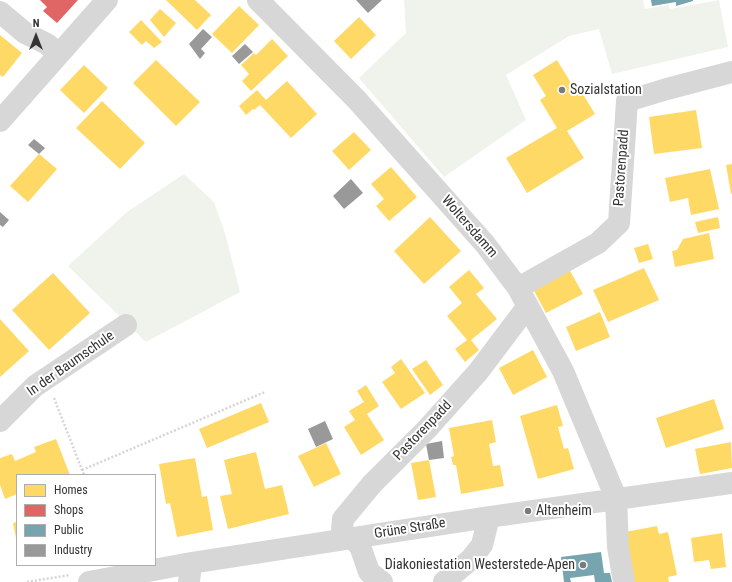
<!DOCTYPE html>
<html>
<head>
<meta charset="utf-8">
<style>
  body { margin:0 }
  #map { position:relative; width:732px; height:582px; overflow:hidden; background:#fff; font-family:"Roboto Condensed",sans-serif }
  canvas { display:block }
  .legend { position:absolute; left:16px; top:474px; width:140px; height:92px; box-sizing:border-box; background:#fff; border:1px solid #adadad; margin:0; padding:5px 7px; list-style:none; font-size:12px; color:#333 }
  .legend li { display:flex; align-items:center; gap:8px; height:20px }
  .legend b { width:20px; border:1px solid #adadad }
  .north { position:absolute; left:16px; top:16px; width:40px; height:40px; -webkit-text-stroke:3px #fff; paint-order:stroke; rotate:0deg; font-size:11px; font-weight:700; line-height:16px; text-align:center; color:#333 }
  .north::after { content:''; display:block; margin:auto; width:14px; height:18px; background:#333; clip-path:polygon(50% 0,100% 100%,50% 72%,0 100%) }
</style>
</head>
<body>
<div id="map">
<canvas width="732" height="582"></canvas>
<ul class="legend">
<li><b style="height:11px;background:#ffd966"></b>Homes</li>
<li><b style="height:11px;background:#e06666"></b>Shops</li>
<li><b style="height:11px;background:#76a5af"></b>Public</li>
<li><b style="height:11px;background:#999"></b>Industry</li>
</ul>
<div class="north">N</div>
</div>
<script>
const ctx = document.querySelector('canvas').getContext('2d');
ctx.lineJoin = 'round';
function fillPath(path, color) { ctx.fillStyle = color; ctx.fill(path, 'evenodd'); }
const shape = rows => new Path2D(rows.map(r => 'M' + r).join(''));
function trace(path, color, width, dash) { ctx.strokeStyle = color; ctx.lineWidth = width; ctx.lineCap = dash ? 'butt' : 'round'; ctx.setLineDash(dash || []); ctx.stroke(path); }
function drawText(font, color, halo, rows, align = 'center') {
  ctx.font = font + ' "Roboto Condensed",sans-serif'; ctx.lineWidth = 4; ctx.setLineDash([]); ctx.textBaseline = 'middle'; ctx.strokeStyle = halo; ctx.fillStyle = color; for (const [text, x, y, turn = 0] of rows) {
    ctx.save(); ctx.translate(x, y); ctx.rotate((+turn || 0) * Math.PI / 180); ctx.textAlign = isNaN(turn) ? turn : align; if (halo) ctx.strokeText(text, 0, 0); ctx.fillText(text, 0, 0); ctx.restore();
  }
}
fillPath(shape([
  [404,0,643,0,645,9,668,5,670,9,719,0,728,47,612,74,599,29,569,36,506,75,526,120,444,177,359,78,406,33],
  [184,174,214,202,225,233,240,292,146,342,68,266,127,212]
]), '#f0f3ec');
fillPath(shape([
  [166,0,195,0,211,15,197,30],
  [239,6,259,25,232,53,212,34],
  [160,9,176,23,164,37,150,20],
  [359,17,376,35,351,59,334,41],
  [141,20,162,42,154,48,146,41,142,45,129,32],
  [0,35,22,53,3,77,0,75],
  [272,39,288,56,251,91,242,81,249,74,241,65,254,53,256,55],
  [156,60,200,102,176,126,133,83],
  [557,60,571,83,575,81,595,114,567,131,584,158,527,193,506,158,557,128,540,100,546,96,533,75],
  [84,65,108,88,84,113,60,90],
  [287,81,317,114,291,138,260,105,254,110,253,109,246,115,239,106,257,90,266,100],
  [102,101,145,143,120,169,76,128],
  [696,110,702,148,654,154,649,117],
  [354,132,371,150,349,170,332,151],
  [39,154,57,169,28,202,10,186],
  [732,164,732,194,731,194,726,165],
  [391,167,417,197,389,221,376,206,384,199,371,184],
  [710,169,719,209,691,215,688,198,670,202,665,178],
  [430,217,461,251,424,284,394,251],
  [718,217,720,228,698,233,695,222],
  [709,233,714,259,675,267,672,251,677,250,683,239],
  [648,244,653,259,639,263,634,248],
  [644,268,659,300,608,322,593,290],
  [569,269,583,294,546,313,533,289],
  [469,270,484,288,476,294,497,319,471,340,479,350,465,362,455,349,467,340,447,316,462,303,449,287],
  [53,273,90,313,49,350,12,310],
  [600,312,610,337,576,351,566,327],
  [0,319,29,351,0,377],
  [533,350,547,377,513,395,499,368],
  [401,359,425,393,401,409,382,382,395,373,391,367],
  [426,360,443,385,430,395,412,369],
  [366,385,379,406,367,414,384,440,361,455,344,427,355,420,349,411,364,402,357,391],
  [714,399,724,429,666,448,656,418],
  [261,403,269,422,207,448,199,429],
  [557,405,563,426,558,427,564,449,568,448,574,469,538,479,520,416],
  [492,420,496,442,489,444,493,466,500,465,504,486,461,494,456,465,453,465,451,457,454,456,449,428],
  [56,439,70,475,17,475,17,494,5,499,0,485,0,458,12,454,15,461,36,452,34,447],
  [731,442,732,468,700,474,695,449],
  [326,443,341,474,314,487,298,456],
  [256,452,265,489,282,485,289,514,228,529,220,496,232,494,224,460],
  [195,458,202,497,207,496,213,530,177,537,170,503,166,504,159,464],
  [429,460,436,497,418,500,411,463],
  [17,522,17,538,16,538,13,523],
  [657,526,659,534,668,532,677,575,668,577,669,582,629,582,625,532],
  [722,533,726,567,711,569,709,560,694,562,691,538]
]), '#ffd966');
fillPath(shape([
  [40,0,78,0,57,23,43,11,47,7]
]), '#e06666');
fillPath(shape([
  [651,0,693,0,693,1,676,6,676,2,652,6],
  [601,552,604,573,610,573,612,582,595,582,594,575,570,578,571,582,564,582,561,557]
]), '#76a5af');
fillPath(shape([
  [356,0,382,0,368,13],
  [203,29,212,37,201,49,205,53,200,59,189,44],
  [245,44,253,52,239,64,232,56],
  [34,139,45,148,39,154,28,145],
  [351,179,363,193,344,209,333,196],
  [0,212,9,220,3,227,0,225],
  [325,421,333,439,316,447,308,429],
  [442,441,444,458,429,460,426,444]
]), '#999');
trace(shape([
  [54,398,84,475],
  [82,470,265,392],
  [27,582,70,575]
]), '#d5d5d5', 2.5, [2, 2]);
trace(shape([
  [258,0,357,100,485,244,518,288,563,371,616,498,618,547,624,582],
  [0,12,25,33,47,44,59,54],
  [0,121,107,0],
  [518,288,598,243,619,223,627,101,667,89,732,72],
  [0,421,35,386,126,325],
  [352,538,360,546,369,572,382,582],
  [341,539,343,519,372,484,427,429,478,372,527,307],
  [89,582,191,563,489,517,732,483],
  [189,582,191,563],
  [444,582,470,560,482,545,489,517]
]), '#d7d7d7', 22);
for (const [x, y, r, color] of [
  [562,90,4,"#7a7a7a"],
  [528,511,4,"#7a7a7a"],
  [583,565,4,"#7a7a7a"]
]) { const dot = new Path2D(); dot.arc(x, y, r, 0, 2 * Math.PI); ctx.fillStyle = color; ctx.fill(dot); trace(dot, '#fff', 1.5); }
drawText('14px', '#333', '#fff', [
  ["Sozialstation",570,90],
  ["Altenheim",536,511],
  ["Diakoniestation Westerstede-Apen",575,565,"right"]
], 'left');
drawText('14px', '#333', '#fff', [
  ["Pastorenpadd",622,168,-86],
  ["Woltersdamm",469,227,49],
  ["In der Baumschule",71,364,-35],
  ["Pastorenpadd",423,431,-46],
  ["Grüne Straße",410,529,-9]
]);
</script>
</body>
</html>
